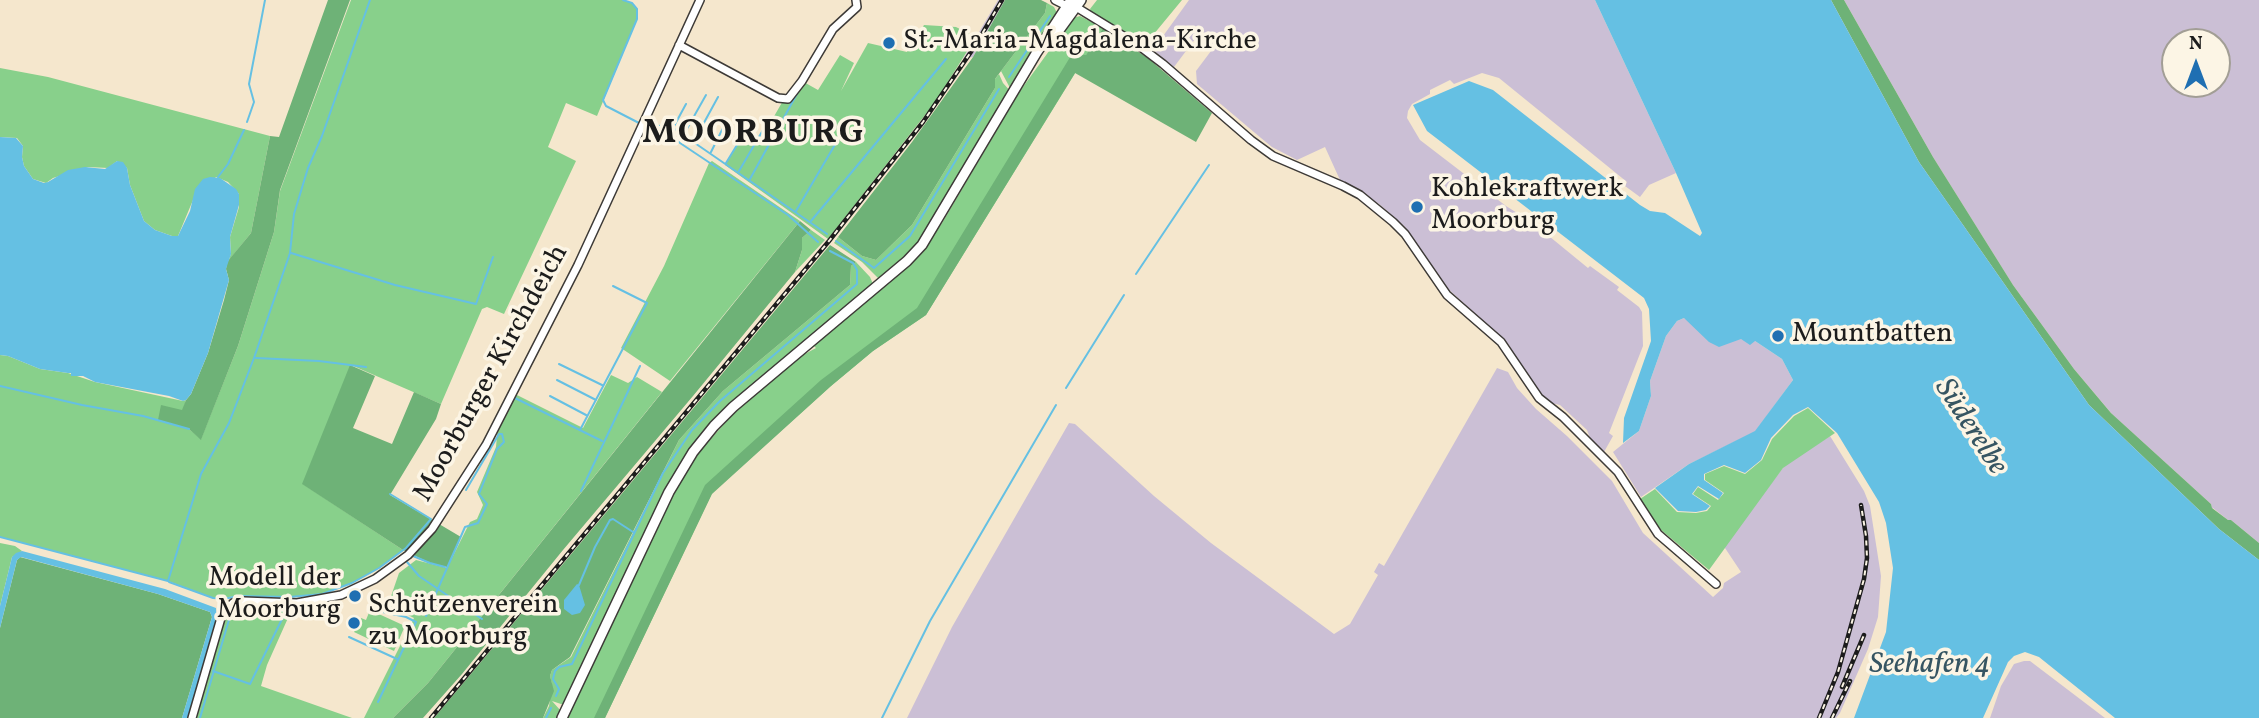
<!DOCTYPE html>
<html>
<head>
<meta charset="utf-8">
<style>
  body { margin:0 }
  #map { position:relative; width:2259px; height:718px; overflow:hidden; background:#f5e7cd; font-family:Vollkorn,serif }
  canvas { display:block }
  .north { position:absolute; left:2161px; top:28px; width:70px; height:70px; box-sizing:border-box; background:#fcf5e5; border:2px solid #a29e95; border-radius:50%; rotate:0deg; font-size:19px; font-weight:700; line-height:28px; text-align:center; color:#1c1c1c }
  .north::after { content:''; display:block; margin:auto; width:24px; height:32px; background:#1f6fb2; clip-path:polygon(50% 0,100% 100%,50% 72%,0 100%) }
</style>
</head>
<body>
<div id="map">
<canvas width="2259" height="718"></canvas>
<div class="north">N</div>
</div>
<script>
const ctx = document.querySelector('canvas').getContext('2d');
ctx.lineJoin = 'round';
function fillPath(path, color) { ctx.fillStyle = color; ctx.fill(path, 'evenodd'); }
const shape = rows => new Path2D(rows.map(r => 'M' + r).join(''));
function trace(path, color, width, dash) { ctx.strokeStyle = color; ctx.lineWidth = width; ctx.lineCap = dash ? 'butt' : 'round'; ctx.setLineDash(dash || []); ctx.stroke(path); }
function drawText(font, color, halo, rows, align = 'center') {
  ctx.font = font + ' Vollkorn,serif'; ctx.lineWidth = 7; ctx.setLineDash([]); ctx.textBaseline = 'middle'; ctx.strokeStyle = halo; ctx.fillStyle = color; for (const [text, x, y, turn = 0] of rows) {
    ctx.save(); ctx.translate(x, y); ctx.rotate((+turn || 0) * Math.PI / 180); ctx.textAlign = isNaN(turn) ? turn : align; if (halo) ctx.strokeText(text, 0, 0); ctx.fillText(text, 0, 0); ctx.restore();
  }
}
fillPath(shape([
  [998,0,1005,0,973,57,963,59],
  [1189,0,1595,0,1676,173,1649,185,1640,197,1625,186,1627,182,1499,78,1482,73,1454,84,1450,80,1430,90,1430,94,1412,104,1408,111,1407,118,1420,140,1506,206,1533,223,1588,268,1590,266,1619,287,1617,290,1639,307,1642,312,1643,346,1609,433,1613,436,1604,452,1590,438,1587,430,1560,405,1551,403,1539,392,1525,375,1509,345,1446,287,1405,227,1379,204,1340,180,1325,147,1297,160,1272,147,1261,138,1197,84,1196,71,1211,51,1195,39,1174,67,1153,50],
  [1844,0,2259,0,2259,543,2231,520,2228,520,2213,508,2212,509,2211,504,2112,414,2074,369,2013,285,1933,157],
  [2175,42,2217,42,2217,84,2175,84],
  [1684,318,1741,339,1755,341,1782,359,1793,380,1755,432,1689,464,1641,497,1613,452,1639,431,1651,396,1650,381,1666,336,1677,321],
  [1497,368,1508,372,1517,388,1536,409,1567,436,1612,481,1643,533,1713,597,1723,588,1724,583,1741,572,1723,545,1786,464,1830,436,1864,491,1870,506,1881,576,1878,617,1868,649,1840,713,1836,718,907,718,952,627,1069,423,1075,424,1154,496,1211,543,1334,634,1350,624,1378,575,1374,572,1379,563,1384,566],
  [2024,661,2030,661,2105,718,1990,718,2001,686,2014,664]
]), '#cbbfd5');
fillPath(shape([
  [351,0,623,0,632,3,637,9,637,19,597,116,566,103,548,147,576,161,504,314,487,307,482,309,441,404,351,365,303,484,403,550,379,568,352,583,322,594,290,597,238,596,219,598,213,598,168,581,0,537,0,355,8,356,40,369,68,373,95,382,183,401,186,400,183,411,189,429,201,439,238,346,274,232,280,191],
  [1097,0,1182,0,1144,46,1091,12,1090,9],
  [1047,3,1054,7,1058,15,1013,88,1010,88,1001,71,1045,13],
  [1080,16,1103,28,926,315,873,351,831,386,712,493,605,718,567,718,673,496,693,459,732,415,801,356,816,348,813,345,921,253,942,223,1020,91,1073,18],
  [924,25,956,27,976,37,936,101,828,239,725,165,746,131,761,139,784,99,802,81,818,90,840,55,854,63,841,91,868,43,907,52],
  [0,68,48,77,270,136,251,233,229,260,231,253,230,237,239,207,239,194,228,182,216,177,193,200,178,236,172,236,155,230,144,221,130,185,127,168,117,161,108,168,88,167,53,178,46,183,33,179,24,166,22,157,23,146,17,138,0,137],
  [999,74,1003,83,1011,92,927,233,911,253,878,278,862,262,834,243,838,237,862,256,876,260,912,225,995,88,995,79],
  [712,161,800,221,670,381,621,348,664,266,709,163],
  [811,230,825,240,795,272,802,250,802,238],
  [856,262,870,277,873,284,704,432,619,589,564,705,552,701,561,711,559,718,543,718,549,706,552,685,550,676,552,670,571,657,679,440,723,391,850,285,851,266],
  [611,375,628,383,637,377,662,392,428,683,393,718,364,718,414,618,388,605,399,573,416,560,447,568,470,522,477,519,483,505,477,492,496,447,498,425,515,394,583,428],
  [1808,408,1835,433,1783,468,1709,570,1661,530,1654,521,1640,499,1655,489,1677,512,1696,513,1707,511,1711,506,1693,494,1698,487,1718,500,1724,493,1705,480,1705,474,1724,466,1745,474,1762,460,1772,439,1794,416],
  [0,543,15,546,22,551,12,557,0,606],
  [238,604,289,606,292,609,267,665,261,686,352,718,195,718,224,619,230,609],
  [370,610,405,626,394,651,354,632,361,618,366,620]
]), '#88d08b');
fillPath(shape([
  [328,0,350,0,280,190,274,232,238,346,201,440,189,429,158,420,161,405,182,410,186,400,191,394,208,353,224,300,229,280,226,269,227,262,251,233,270,136,279,137],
  [1005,0,1041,0,1047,3,1045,13,995,79,995,88,912,225,876,260,862,256,838,237,912,142,973,57],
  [1831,0,1844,0,1933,157,2013,285,2074,369,2111,413,2211,504,2212,508,2228,520,2231,520,2259,543,2259,560,2219,529,2089,405,1919,162],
  [1103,28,1149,59,1212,113,1196,142,1075,73,926,315,873,351,831,386,712,494,605,718,594,718,705,485,821,380,917,308,1072,54,1086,55],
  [800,221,811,230,802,238,802,250,795,272,693,396,563,550,462,674,423,718,393,718,428,683],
  [830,245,856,262,851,266,850,285,723,391,679,440,570,657,552,670,550,676,554,691,543,718,434,718],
  [350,365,375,376,353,428,392,444,414,392,441,404,436,419,390,495,461,537,447,567,430,563,403,550,302,484],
  [20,557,158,594,210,612,212,617,182,718,0,718,0,628,17,560]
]), '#6eb277');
fillPath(shape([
  [1595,0,1831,0,1919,162,2089,405,2219,529,2259,560,2259,718,2115,718,2039,657,2025,652,2014,656,2008,662,1983,718,1854,718,1886,632,1893,568,1886,523,1879,502,1837,433,1808,407,1793,415,1771,438,1761,460,1745,473,1724,465,1704,474,1704,480,1723,493,1719,499,1698,486,1692,494,1710,506,1706,510,1696,512,1678,511,1655,488,1689,464,1755,431,1793,380,1782,359,1755,341,1750,345,1741,339,1719,347,1709,342,1684,318,1677,321,1666,336,1650,381,1651,396,1639,431,1623,443,1624,418,1651,341,1649,309,1644,298,1427,131,1413,105,1469,81,1493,90,1640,205,1650,211,1665,213,1700,236,1702,233,1676,173],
  [0,137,16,138,23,146,22,157,24,166,33,179,44,183,48,182,68,170,85,167,105,169,117,161,123,162,127,168,130,185,144,221,155,230,172,236,178,236,190,211,195,189,203,179,210,177,220,178,236,189,239,194,239,205,230,237,231,254,226,269,229,280,208,353,191,394,186,400,183,401,169,396,95,382,83,376,71,376,71,373,68,373,40,369,8,356,0,355],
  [22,551,165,589,216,608,217,619,188,718,182,718,212,617,210,612,158,594,21,557,17,560,0,628,0,606,12,557,16,553],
  [577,584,579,585,585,605,580,613,572,615,564,609,564,600]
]), '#65c0e3');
trace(shape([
  [623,0,632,3,637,9,637,19,603,100,606,106,639,123],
  [1009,77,1050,16],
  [686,104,673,128,827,234],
  [247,122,254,102,249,84,265,0],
  [647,125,661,126,680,143,788,215,818,242],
  [684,134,706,95],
  [694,141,718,97],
  [711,152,727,120],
  [726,163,751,122],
  [739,171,763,130],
  [218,177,228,164,244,130],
  [750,179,798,92],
  [796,211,846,126],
  [811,221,946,59],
  [836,241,874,268,910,236,999,89],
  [291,253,395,285,476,304,493,257],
  [1136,274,1209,165],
  [256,358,319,361,366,367],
  [559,364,602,385],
  [557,380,596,400],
  [0,386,82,405,143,416,189,429],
  [1066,388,1124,295],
  [550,396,586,415],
  [515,398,602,441],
  [580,430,647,303,613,286],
  [581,491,640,366],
  [0,537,168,581,201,474,229,423,254,358,290,253,294,214,308,168,322,136,370,0],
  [413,556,430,563,445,567],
  [407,562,419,576,482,619],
  [169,582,213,598,224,599,238,596,290,597,322,594,352,583,379,568,406,548,431,519,390,494],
  [579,585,595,547,610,520,613,519,633,532],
  [287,611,297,612],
  [426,616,465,527,478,523,487,504,479,494,497,449,504,442,502,434,499,434,466,490],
  [349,637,397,659],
  [556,696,559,689,553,679,555,671,559,667,572,664,663,473,692,430,720,401,857,284,857,270,853,263,830,251],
  [378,702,416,622,406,617,383,612],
  [200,718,231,613,236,608,243,606,286,611,250,684,213,671],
  [546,718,551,708],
  [882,718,930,621,1056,405]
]), '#65c0e3', 2);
const minor = shape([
  [1055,0,1067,6],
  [1076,7,1138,45,1163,64,1251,140,1273,156,1343,186,1360,195,1393,222,1405,234,1447,295,1501,342,1539,398,1563,417,1618,472,1658,534,1716,584],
  [679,45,778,98,788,99,802,81,833,29,857,7,856,0],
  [192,718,221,618,226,610,233,603,244,601,297,603,341,595,375,579,408,555,432,529,486,445,578,265,700,0]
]);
const major = shape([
  [1049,44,1081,0],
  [562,718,669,492,693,452,714,426,733,407,907,261,922,245,1037,52,1071,0]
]);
trace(minor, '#3d3a37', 10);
trace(major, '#3d3a37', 12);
trace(minor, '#fff', 7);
trace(major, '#fff', 9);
const rail = shape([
  [1842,687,1864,635],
  [431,718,829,241,923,122,975,46,1002,0],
  [1819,718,1838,672,1864,579,1867,558,1866,536,1861,505],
  [1832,718,1850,681]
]);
trace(rail, '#1c1c1c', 4.5);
trace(rail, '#fcf5e5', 2, [5]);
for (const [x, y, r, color] of [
  [889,43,7,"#1f6fb2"],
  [1417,207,7,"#1f6fb2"],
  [1778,336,7,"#1f6fb2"],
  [355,596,7,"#1f6fb2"],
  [354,623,7,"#1f6fb2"]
]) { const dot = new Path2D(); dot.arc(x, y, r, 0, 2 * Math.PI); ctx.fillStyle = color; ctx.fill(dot); trace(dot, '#fcf5e5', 2.5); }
drawText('28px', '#1c1c1c', '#fcf5e5', [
  ["St.-Maria-Magdalena-Kirche",903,43],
  ["Kohlekraftwerk",1431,191],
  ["Moorburg",1431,223],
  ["Mountbatten",1792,336],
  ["Modell der",341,580,"right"],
  ["Moorburg",341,612,"right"],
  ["Schützenverein",368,607],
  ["zu Moorburg",368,639]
], 'left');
drawText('28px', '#1c1c1c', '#fcf5e5', [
  ["Moorburger Kirchdeich",493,374,-61]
]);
drawText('italic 30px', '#365562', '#fcf5e5', [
  ["Süderelbe",1969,428,57],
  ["Seehafen 4",1930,666]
]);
ctx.letterSpacing = '2px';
drawText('bold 35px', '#1c1c1c', '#fcf5e5', [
  ["MOORBURG",754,136]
]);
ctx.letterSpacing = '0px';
</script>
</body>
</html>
